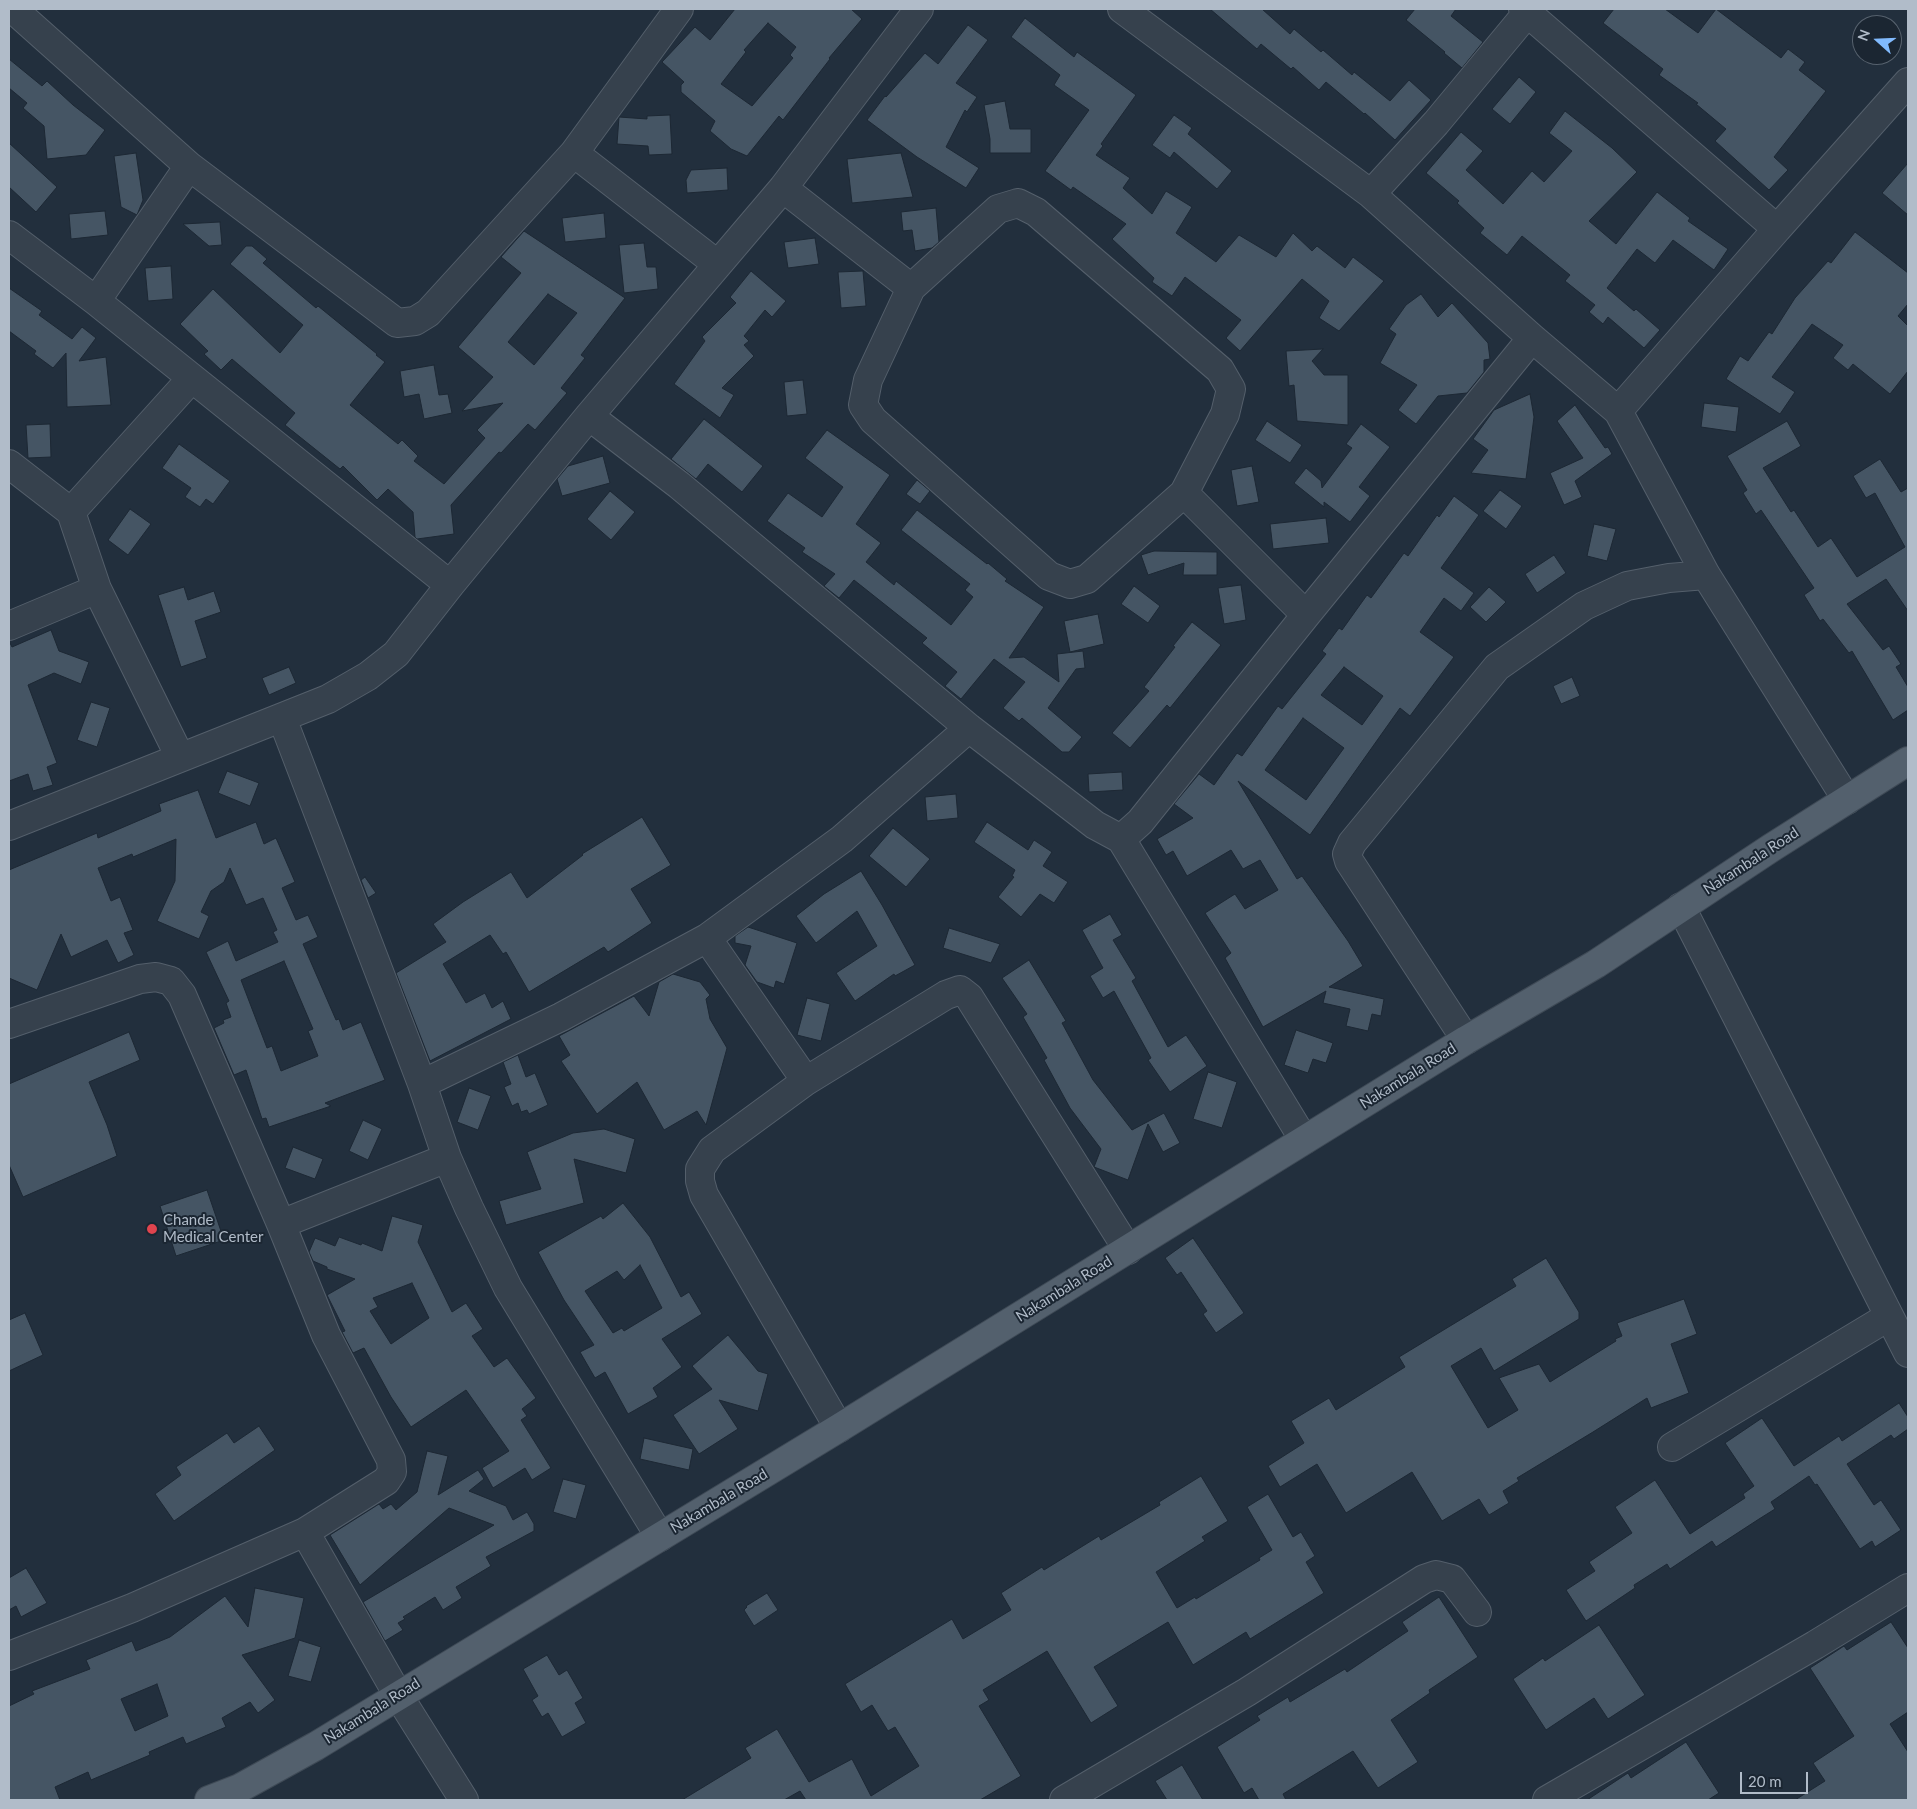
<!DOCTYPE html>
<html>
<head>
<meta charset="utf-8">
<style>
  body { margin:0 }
  #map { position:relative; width:1917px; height:1809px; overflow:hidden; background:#222f3d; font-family:Lato,sans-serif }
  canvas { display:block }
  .frame { position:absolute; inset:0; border:10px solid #b1bcc9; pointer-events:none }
  .north { position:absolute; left:1852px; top:15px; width:50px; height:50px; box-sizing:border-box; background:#1b2632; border:1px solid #57626e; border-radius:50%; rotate:290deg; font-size:14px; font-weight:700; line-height:20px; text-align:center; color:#b1bcc9 }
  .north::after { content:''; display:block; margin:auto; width:18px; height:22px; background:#81bafd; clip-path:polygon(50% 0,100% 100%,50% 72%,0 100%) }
  .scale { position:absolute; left:1740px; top:1772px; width:68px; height:22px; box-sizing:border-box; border:2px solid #b1bcc9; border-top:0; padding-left:6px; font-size:15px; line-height:18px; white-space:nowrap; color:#b1bcc9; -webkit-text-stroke:4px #1b2632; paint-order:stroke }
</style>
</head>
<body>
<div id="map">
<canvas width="1917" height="1809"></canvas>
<div class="frame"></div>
<div class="north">N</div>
<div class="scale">20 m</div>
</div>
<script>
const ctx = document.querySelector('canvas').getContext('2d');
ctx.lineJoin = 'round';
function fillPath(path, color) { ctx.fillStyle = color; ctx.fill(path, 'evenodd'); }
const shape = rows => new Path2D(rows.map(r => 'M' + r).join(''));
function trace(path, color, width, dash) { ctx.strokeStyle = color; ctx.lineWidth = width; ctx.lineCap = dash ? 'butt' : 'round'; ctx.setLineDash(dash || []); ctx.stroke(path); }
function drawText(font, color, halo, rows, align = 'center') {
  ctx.font = font + ' Lato,sans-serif'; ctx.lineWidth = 4; ctx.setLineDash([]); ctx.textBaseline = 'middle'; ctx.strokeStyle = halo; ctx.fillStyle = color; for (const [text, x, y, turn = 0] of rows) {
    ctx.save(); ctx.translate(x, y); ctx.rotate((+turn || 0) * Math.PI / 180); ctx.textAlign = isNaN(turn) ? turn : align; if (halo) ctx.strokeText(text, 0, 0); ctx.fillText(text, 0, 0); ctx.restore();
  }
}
const building = shape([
  [735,9,851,9,862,19,829,58,830,59,783,120,779,116,747,156,731,149,710,131,715,121,681,92,681,85,684,82,662,62,695,27,710,40,735,9],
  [768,23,796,47,790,55,793,58,752,106,721,84,746,52,744,50,768,23],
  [1210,9,1262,9,1290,34,1294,29,1321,52,1323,50,1352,75,1354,72,1390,101,1409,80,1431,100,1395,140,1365,113,1364,114,1326,82,1319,90,1293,67,1291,69,1261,44,1257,49,1210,9],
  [1415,9,1456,9,1451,16,1483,42,1462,68,1444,53,1445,52,1406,20,1415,9],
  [1614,9,1665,9,1698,33,1716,9,1781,58,1788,49,1805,62,1799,70,1826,91,1774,157,1788,170,1769,190,1715,141,1726,129,1696,104,1698,103,1659,75,1663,69,1603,23,1614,9],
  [1025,18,1074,57,1077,52,1136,95,1101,144,1103,146,1096,155,1130,178,1123,188,1152,214,1166,191,1192,207,1176,233,1216,262,1239,235,1276,257,1293,233,1312,251,1317,246,1345,268,1353,257,1384,281,1339,331,1319,318,1329,301,1302,279,1240,351,1226,338,1241,320,1185,277,1172,296,1152,282,1154,278,1112,239,1126,224,1073,187,1071,190,1045,171,1089,110,1054,85,1060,75,1011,37,1025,18],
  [968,25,988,40,956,83,977,97,967,112,965,110,946,147,979,168,966,188,917,157,867,120,885,96,886,97,925,53,938,64,968,25],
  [9,59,42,86,47,81,73,105,105,130,86,155,47,159,44,126,23,108,27,103,9,88,9,59],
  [1519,77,1536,92,1510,124,1492,109,1519,77],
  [1005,101,1010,129,1031,129,1031,153,990,153,990,139,984,105,1005,101],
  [1565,111,1612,148,1637,172,1589,221,1616,244,1657,192,1690,218,1688,221,1728,249,1714,270,1673,240,1655,263,1637,249,1607,288,1634,311,1636,309,1660,330,1644,348,1608,317,1603,324,1589,312,1595,305,1565,281,1570,275,1522,236,1507,255,1480,233,1484,228,1457,203,1459,201,1426,173,1461,132,1483,151,1466,170,1503,204,1532,171,1544,182,1572,151,1549,133,1565,111],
  [670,115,672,154,649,155,648,146,617,144,619,117,647,119,647,116,670,115],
  [1174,115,1192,128,1188,134,1232,171,1217,189,1174,152,1170,158,1152,145,1174,115],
  [9,143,57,187,36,212,9,187,9,143],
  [136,153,143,200,137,215,121,207,114,156,136,153],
  [901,153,913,197,852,203,847,159,901,153],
  [1908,163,1908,215,1882,193,1908,163],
  [727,168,728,190,687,193,686,180,691,170,727,168],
  [936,208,939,242,932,248,915,251,912,230,903,231,901,212,936,208],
  [105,211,108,235,71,239,69,214,105,211],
  [604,213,606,238,565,242,562,218,604,213],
  [220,222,222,245,209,246,183,224,220,222],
  [524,231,625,298,581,355,585,358,561,388,567,393,535,430,528,424,501,453,499,452,451,505,454,534,417,539,415,537,413,512,388,489,377,500,343,466,340,469,285,425,295,413,232,359,221,370,204,354,208,351,180,324,213,289,280,353,303,325,230,264,246,246,252,246,267,259,263,263,316,308,318,306,377,354,376,355,385,362,350,405,398,444,402,440,418,456,414,461,444,484,485,438,477,430,503,403,462,411,493,377,458,347,521,273,501,257,524,231],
  [548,294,577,313,534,365,508,342,548,294],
  [1855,232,1908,273,1908,304,1898,316,1908,326,1908,371,1890,394,1853,364,1848,370,1833,358,1843,345,1812,324,1772,377,1795,392,1780,414,1726,379,1740,356,1748,361,1769,332,1772,334,1795,298,1828,261,1831,263,1855,232],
  [815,238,819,264,788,268,784,242,815,238],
  [644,243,647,267,656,267,658,289,624,293,619,245,644,243],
  [171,266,173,299,148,301,145,268,171,266],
  [751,271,786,301,772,317,765,310,744,336,749,341,744,345,754,356,722,388,734,395,720,418,674,384,705,341,702,337,736,303,730,297,751,271],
  [863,271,866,306,841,308,838,272,863,271],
  [9,288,42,311,39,315,72,339,82,327,96,338,79,361,106,357,111,405,67,407,66,353,53,368,34,354,36,351,9,331,9,288],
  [1421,294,1438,317,1452,303,1488,343,1490,359,1484,360,1484,372,1467,393,1438,396,1416,424,1398,410,1417,385,1380,363,1396,334,1389,329,1406,305,1421,294],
  [1323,349,1312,361,1324,375,1348,375,1348,425,1297,421,1294,385,1289,386,1286,351,1323,349],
  [434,365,439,395,448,394,452,413,424,419,419,394,404,397,400,371,434,365],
  [803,380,807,414,787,416,784,382,803,380],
  [1530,394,1534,417,1526,479,1471,473,1488,450,1473,439,1494,410,1530,394],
  [1704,403,1739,407,1736,432,1701,427,1704,403],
  [1575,405,1605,448,1608,447,1612,454,1575,481,1582,497,1564,505,1550,473,1583,458,1557,421,1575,405],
  [704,419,763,466,742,492,708,464,696,479,671,459,704,419],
  [1267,421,1302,445,1290,463,1255,440,1267,421],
  [1787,421,1801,446,1763,468,1791,512,1794,510,1818,547,1831,538,1857,577,1905,547,1875,493,1866,498,1853,476,1880,459,1901,492,1908,488,1908,611,1886,579,1847,604,1883,650,1889,646,1901,664,1896,667,1908,687,1908,710,1893,720,1852,651,1849,653,1823,619,1820,621,1804,595,1814,588,1761,510,1756,514,1743,493,1747,490,1727,456,1787,421],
  [50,424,51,457,28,458,26,425,50,424],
  [1361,424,1390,447,1359,487,1370,496,1350,522,1324,502,1324,507,1294,483,1306,468,1321,481,1322,488,1352,448,1346,444,1361,424],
  [827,430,890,475,856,524,881,543,866,562,894,585,896,581,951,625,973,597,965,590,970,584,901,530,917,510,987,564,988,563,1007,579,1005,581,1044,607,1009,658,1024,657,1059,682,1057,654,1083,651,1085,668,1076,669,1048,708,1082,737,1069,752,1062,752,1022,718,1019,721,1003,708,1025,682,994,659,961,699,945,686,957,672,922,643,927,638,854,580,839,598,824,586,835,574,802,552,805,548,767,521,788,493,822,517,843,487,805,458,827,430],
  [179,444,230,481,213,504,206,499,200,507,185,497,191,488,162,468,179,444],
  [603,456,610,483,562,496,557,479,568,466,603,456],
  [1252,466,1259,502,1237,506,1231,470,1252,466],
  [917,480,930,491,920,504,906,494,917,480],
  [1500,490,1522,506,1506,529,1483,511,1500,490],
  [610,491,635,512,611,540,587,519,610,491],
  [1454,496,1479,515,1441,568,1474,593,1461,611,1444,598,1420,632,1454,657,1410,716,1400,708,1310,835,1238,781,1297,879,1302,876,1348,941,1363,966,1329,987,1384,999,1381,1016,1372,1014,1368,1031,1346,1026,1350,1009,1323,1003,1326,991,1263,1027,1225,958,1231,953,1205,913,1235,894,1245,909,1278,890,1260,860,1243,869,1231,850,1187,876,1173,851,1166,855,1157,839,1193,818,1174,804,1199,774,1214,785,1237,753,1242,756,1278,706,1282,709,1326,654,1322,651,1339,628,1342,630,1367,595,1371,598,1404,553,1408,556,1437,515,1439,517,1454,496],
  [1344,667,1383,696,1362,725,1321,695,1344,667],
  [1303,718,1344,748,1306,800,1265,770,1303,718],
  [130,509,151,524,128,555,108,540,130,509],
  [1326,518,1329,543,1273,549,1270,524,1326,518],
  [1594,524,1616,529,1607,561,1587,556,1594,524],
  [1154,551,1217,552,1217,575,1183,575,1184,563,1148,575,1141,555,1154,551],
  [1554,555,1566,573,1537,593,1525,574,1554,555],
  [1241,585,1246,620,1224,624,1218,588,1241,585],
  [1134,586,1160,606,1148,623,1121,604,1134,586],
  [184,587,188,600,214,591,221,612,195,621,207,658,181,667,158,595,184,587],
  [1489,587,1506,602,1486,622,1470,607,1489,587],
  [1098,614,1104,644,1070,652,1064,621,1098,614],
  [1192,622,1221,645,1170,708,1167,705,1130,748,1112,733,1149,691,1144,687,1175,647,1173,646,1192,622],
  [51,630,59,651,89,662,81,684,54,673,28,685,57,763,47,767,53,785,33,791,28,774,9,781,9,641,12,647,51,630],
  [289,667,296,683,269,695,262,678,289,667],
  [1572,677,1580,696,1561,704,1553,686,1572,677],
  [91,702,110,708,97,747,77,740,91,702],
  [227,771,259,783,250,806,218,793,227,771],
  [1122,772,1123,790,1089,792,1088,774,1122,772],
  [198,790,216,838,256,822,264,844,276,838,295,882,282,888,296,920,308,915,318,937,303,944,336,1020,339,1019,343,1030,361,1022,385,1080,325,1103,331,1106,269,1127,266,1118,262,1119,246,1070,234,1075,214,1028,224,1023,223,1020,231,1017,226,1003,229,1001,206,952,228,941,236,961,278,942,273,932,277,930,263,898,246,905,230,868,224,882,211,891,201,912,209,916,199,939,157,921,175,881,176,839,133,857,132,854,98,868,111,901,120,897,133,930,124,933,134,955,118,963,107,940,71,957,61,934,37,990,9,978,9,870,97,833,98,838,161,811,159,804,198,790],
  [284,961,313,1029,308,1031,318,1056,281,1071,272,1046,267,1048,241,980,284,961],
  [956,794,958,818,927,821,925,797,956,794],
  [642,817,671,865,631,889,652,923,608,952,604,947,529,992,506,952,503,954,490,935,443,964,466,1003,485,993,492,1008,503,1001,511,1019,430,1061,396,973,446,942,433,924,463,902,511,872,527,898,583,855,582,854,642,817],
  [987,822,1028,850,1034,840,1052,852,1043,866,1068,882,1054,903,1040,894,1021,917,998,897,1014,877,1012,876,1015,870,974,842,987,822],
  [893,828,930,859,906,887,869,856,893,828],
  [861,871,882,905,915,965,895,976,894,974,855,1001,836,973,877,946,857,911,816,943,796,916,824,894,861,871],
  [365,877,376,893,368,898,361,880,365,877],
  [1110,914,1122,935,1113,940,1136,978,1132,981,1168,1047,1186,1035,1207,1066,1170,1092,1148,1060,1151,1058,1114,991,1103,998,1090,976,1103,968,1082,930,1110,914],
  [748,927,797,943,784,984,776,981,774,988,757,982,745,965,751,946,735,943,735,936,748,927],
  [949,928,1000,944,991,963,943,948,949,928],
  [1029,960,1066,1021,1062,1023,1093,1080,1132,1130,1164,1113,1180,1143,1163,1152,1148,1124,1128,1180,1094,1167,1101,1149,1070,1108,1044,1060,1047,1058,1023,1017,1027,1014,1002,978,1029,960],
  [673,974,700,982,710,995,706,999,710,1019,727,1048,706,1125,697,1111,664,1130,637,1082,597,1114,561,1061,570,1055,559,1036,634,996,649,1016,659,982,673,974],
  [807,998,830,1004,821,1041,797,1035,807,998],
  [1296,1030,1333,1043,1326,1063,1313,1059,1308,1073,1284,1065,1296,1030],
  [129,1032,140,1060,89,1082,107,1125,117,1156,23,1197,9,1165,9,1084,129,1032],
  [518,1055,526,1077,535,1073,548,1105,529,1114,527,1110,521,1112,518,1103,512,1106,504,1087,511,1084,503,1062,518,1055],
  [1208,1072,1237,1082,1222,1128,1193,1119,1208,1072],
  [469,1088,491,1096,478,1130,457,1122,469,1088],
  [363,1120,382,1129,368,1160,349,1151,363,1120],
  [604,1129,635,1139,626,1173,574,1159,584,1203,506,1225,499,1201,541,1189,527,1152,573,1133,604,1129],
  [293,1147,323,1159,315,1179,285,1168,293,1147],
  [207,1190,224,1240,176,1256,160,1206,207,1190],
  [623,1203,650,1237,681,1297,689,1292,702,1314,662,1339,682,1367,653,1388,658,1397,628,1414,605,1372,595,1378,580,1352,594,1345,564,1300,538,1252,601,1216,603,1219,623,1203],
  [640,1265,662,1308,624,1331,622,1328,613,1333,585,1291,617,1271,624,1280,640,1265],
  [392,1216,423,1225,418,1242,452,1312,466,1303,483,1329,472,1336,494,1367,507,1358,536,1398,522,1409,527,1416,521,1420,551,1468,532,1480,525,1468,493,1488,482,1468,509,1451,466,1390,411,1427,391,1397,364,1348,353,1353,342,1332,345,1331,327,1295,355,1279,327,1269,327,1267,313,1261,309,1252,315,1238,335,1246,339,1237,361,1245,362,1243,382,1251,392,1216],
  [412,1283,429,1318,391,1344,370,1311,378,1307,373,1298,412,1283],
  [1193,1238,1244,1313,1216,1333,1203,1314,1207,1311,1181,1272,1177,1275,1165,1258,1193,1238],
  [1546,1258,1579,1312,1579,1319,1494,1371,1481,1348,1451,1366,1488,1428,1518,1410,1499,1378,1539,1364,1550,1382,1616,1341,1615,1339,1622,1336,1617,1323,1684,1299,1697,1334,1671,1344,1689,1393,1651,1408,1647,1398,1593,1432,1517,1478,1519,1481,1503,1491,1509,1503,1489,1515,1479,1499,1442,1521,1412,1472,1346,1513,1317,1464,1280,1487,1268,1466,1304,1443,1291,1421,1329,1398,1336,1410,1405,1367,1399,1357,1516,1286,1512,1279,1546,1258],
  [25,1313,43,1355,9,1371,9,1320,25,1313],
  [728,1335,758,1371,768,1374,758,1411,719,1400,738,1429,699,1454,673,1415,712,1389,692,1366,728,1335],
  [1899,1403,1908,1417,1908,1429,1894,1439,1891,1435,1847,1464,1874,1505,1881,1500,1901,1530,1875,1547,1872,1541,1860,1549,1817,1484,1815,1485,1809,1476,1771,1502,1775,1509,1759,1519,1716,1547,1712,1541,1670,1569,1667,1564,1634,1585,1635,1588,1586,1621,1566,1590,1595,1571,1589,1562,1632,1533,1615,1507,1655,1480,1690,1534,1745,1498,1743,1494,1754,1486,1725,1443,1762,1418,1794,1466,1839,1436,1842,1441,1899,1403],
  [259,1426,275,1450,174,1521,155,1494,181,1475,176,1467,227,1433,234,1443,259,1426],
  [644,1438,693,1449,689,1470,640,1459,644,1438],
  [427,1451,448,1456,438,1495,478,1470,484,1479,469,1491,506,1506,513,1520,527,1512,534,1524,534,1531,486,1557,491,1566,456,1587,462,1598,443,1610,435,1597,403,1617,405,1619,398,1623,403,1630,385,1641,363,1602,494,1525,449,1508,360,1585,330,1535,379,1504,383,1509,391,1504,396,1510,417,1492,427,1451],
  [1201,1476,1228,1521,1202,1537,1205,1541,1156,1572,1177,1608,1195,1597,1196,1599,1260,1560,1259,1558,1272,1550,1247,1507,1268,1494,1293,1537,1301,1532,1315,1556,1306,1562,1324,1593,1250,1639,1246,1632,1193,1665,1168,1622,1094,1667,1118,1706,1091,1723,1047,1651,983,1690,989,1700,979,1706,1021,1776,980,1800,806,1800,800,1791,784,1800,682,1800,751,1758,745,1748,777,1729,809,1782,852,1759,871,1796,919,1766,895,1727,888,1731,872,1705,861,1712,845,1684,952,1619,963,1639,1011,1610,1001,1593,1042,1567,1044,1570,1099,1536,1101,1540,1160,1505,1159,1502,1201,1476],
  [563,1479,586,1485,576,1519,553,1512,563,1479],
  [26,1568,47,1603,21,1617,16,1606,9,1610,9,1578,26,1568],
  [255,1588,304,1598,295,1638,242,1655,275,1700,258,1713,250,1702,222,1718,226,1727,186,1744,183,1737,149,1752,150,1755,91,1780,88,1772,55,1787,60,1800,9,1800,9,1706,34,1694,32,1691,90,1669,86,1660,132,1641,136,1651,170,1637,225,1596,248,1627,255,1588],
  [157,1684,168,1716,135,1731,121,1699,157,1684],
  [767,1593,778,1610,754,1626,744,1610,747,1607,746,1606,767,1593],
  [1439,1597,1478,1657,1429,1690,1430,1693,1391,1720,1418,1762,1378,1788,1353,1751,1283,1794,1286,1800,1259,1800,1252,1788,1244,1793,1217,1747,1260,1720,1257,1716,1288,1697,1290,1702,1345,1669,1347,1672,1408,1631,1402,1622,1439,1597],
  [1891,1622,1908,1648,1908,1712,1890,1724,1908,1752,1908,1800,1795,1800,1825,1781,1813,1763,1854,1736,1810,1668,1844,1646,1847,1650,1891,1622],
  [1599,1625,1645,1695,1608,1719,1594,1698,1546,1730,1513,1679,1543,1658,1545,1661,1599,1625],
  [299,1640,321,1647,311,1682,288,1676,299,1640],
  [547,1655,559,1675,567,1670,583,1698,575,1703,586,1723,562,1737,548,1713,542,1717,532,1700,538,1696,523,1669,547,1655],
  [1686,1742,1719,1793,1708,1800,1587,1800,1628,1773,1631,1778,1686,1742],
  [1182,1765,1203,1800,1167,1800,1155,1781,1182,1765]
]);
fillPath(building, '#455564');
trace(building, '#1d2834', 1);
const minor = shape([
  [13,9,189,166,397,323,415,321,428,313,574,153,679,9],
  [1122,9,1371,194,1532,338,1618,411,1706,575,1847,800],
  [1523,9,1777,229,1618,411],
  [574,153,717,264],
  [783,188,911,288],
  [1371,194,1436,123,1528,12],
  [1018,203,1036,212,1220,370,1231,389,1225,414,1184,493,1087,579,1070,584,1049,576,873,420,863,405,868,380,911,288,998,209,1018,203],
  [1777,229,1908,82],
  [9,235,96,301,450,585],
  [96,301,189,166],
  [589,416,679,485,969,728,1095,825,1121,839],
  [9,464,71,512,97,589,180,757],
  [1184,493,1306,615],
  [71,512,191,379],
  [9,626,97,589],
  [282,718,422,1084,447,1158,469,1208,508,1288,660,1537],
  [9,826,328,699,368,676,396,654,450,585,589,416,783,188,919,9],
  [1681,907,1908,1353],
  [707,938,806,1081,712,1150,700,1169,700,1181,704,1195,839,1428],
  [9,1024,140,979,156,977,171,981,182,995,281,1224,326,1335,391,1460,392,1472,386,1481,305,1532,132,1608,9,1656],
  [1466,1040,1349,861,1347,854,1352,843,1497,667,1584,606,1627,586,1669,578,1706,575],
  [806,1081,946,995,960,990,969,997,1128,1250],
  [422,1084,561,1017,707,938,842,839,969,728],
  [1304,1140,1121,839,1140,822,1306,615,1532,338],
  [281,1224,447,1158],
  [1672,1447,1888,1317],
  [305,1532,398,1695,464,1800],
  [1064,1800,1247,1692,1424,1579,1436,1575,1452,1579,1477,1612],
  [1547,1800,1815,1645,1908,1588]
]);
const major = shape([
  [209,1800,240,1788,316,1746,839,1428,1466,1040,1596,964,1771,848,1908,761]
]);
trace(minor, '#545f6b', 30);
trace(major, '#3f4a56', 30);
trace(minor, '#36414d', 28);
trace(major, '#53606d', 28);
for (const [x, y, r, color] of [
  [152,1229,6,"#e0444e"]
]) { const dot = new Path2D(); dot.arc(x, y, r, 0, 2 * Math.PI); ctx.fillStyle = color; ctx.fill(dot); trace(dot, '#1b2632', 2); }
drawText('15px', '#b1bcc9', '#1b2632', [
  ["Nakambala Road",1751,861,-33],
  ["Nakambala Road",1408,1076,-32],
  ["Nakambala Road",1064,1289,-32],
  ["Nakambala Road",719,1501,-31],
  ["Nakambala Road",372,1711,-32]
]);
drawText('15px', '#b1bcc9', '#1b2632', [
  ["Chande",163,1220],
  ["Medical Center",163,1237]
], 'left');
</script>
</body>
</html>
